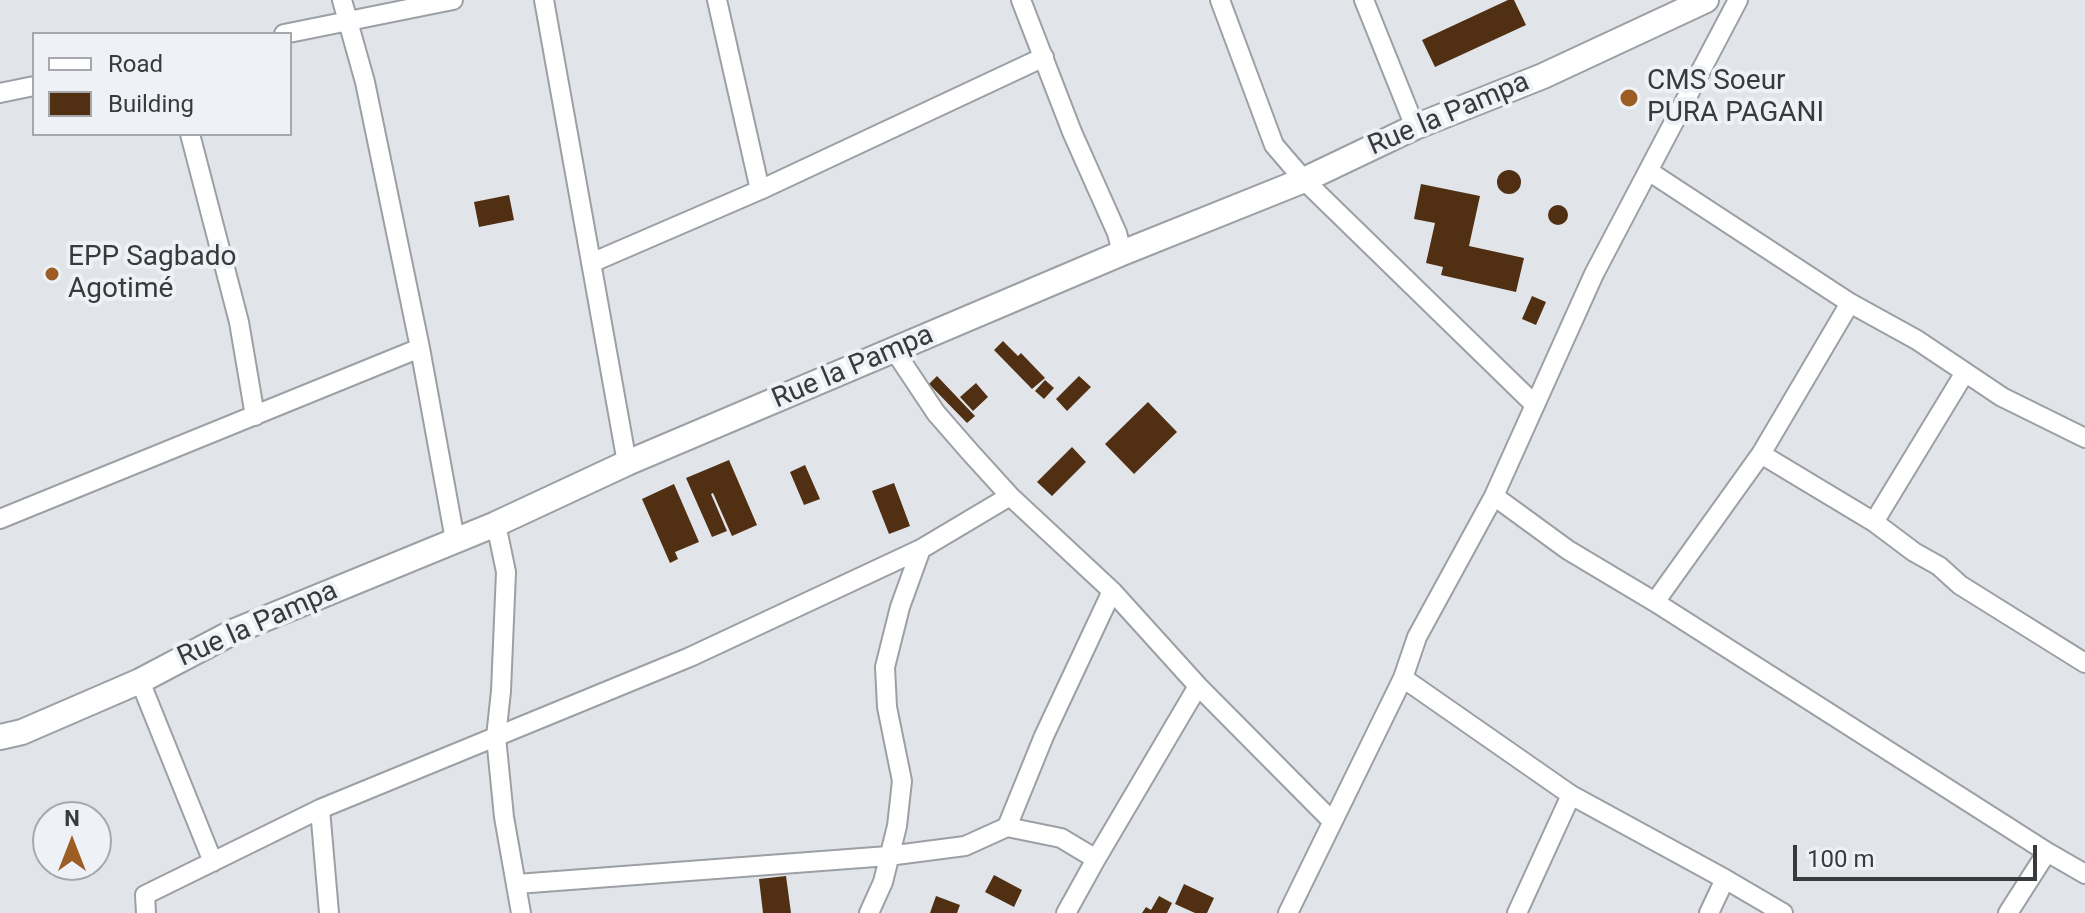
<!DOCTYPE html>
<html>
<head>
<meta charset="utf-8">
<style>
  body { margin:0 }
  #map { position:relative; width:2085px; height:913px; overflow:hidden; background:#e1e5ea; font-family:Roboto,sans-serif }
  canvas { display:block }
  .legend { position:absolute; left:32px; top:32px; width:260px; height:104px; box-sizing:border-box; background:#eef2f7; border:2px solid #a6a8ac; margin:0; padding:10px 14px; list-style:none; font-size:24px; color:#393a3c }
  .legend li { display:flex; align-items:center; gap:16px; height:40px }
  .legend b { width:40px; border:2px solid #a6a8ac }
  .north { position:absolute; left:32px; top:801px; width:80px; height:80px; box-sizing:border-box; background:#eef2f7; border:2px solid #a6a8ac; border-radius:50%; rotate:0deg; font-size:22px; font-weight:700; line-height:32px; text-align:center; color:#393a3c }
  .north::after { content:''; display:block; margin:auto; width:28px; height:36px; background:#9c5d24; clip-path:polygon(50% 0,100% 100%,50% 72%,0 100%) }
  .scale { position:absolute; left:1793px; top:845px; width:244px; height:36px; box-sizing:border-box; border:4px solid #393a3c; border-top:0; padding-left:10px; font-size:24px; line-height:28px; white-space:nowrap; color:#393a3c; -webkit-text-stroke:6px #eef2f7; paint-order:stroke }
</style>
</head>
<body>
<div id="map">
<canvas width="2085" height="913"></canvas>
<ul class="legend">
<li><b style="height:10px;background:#fff"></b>Road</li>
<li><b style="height:22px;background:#502f12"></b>Building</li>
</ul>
<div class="north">N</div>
<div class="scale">100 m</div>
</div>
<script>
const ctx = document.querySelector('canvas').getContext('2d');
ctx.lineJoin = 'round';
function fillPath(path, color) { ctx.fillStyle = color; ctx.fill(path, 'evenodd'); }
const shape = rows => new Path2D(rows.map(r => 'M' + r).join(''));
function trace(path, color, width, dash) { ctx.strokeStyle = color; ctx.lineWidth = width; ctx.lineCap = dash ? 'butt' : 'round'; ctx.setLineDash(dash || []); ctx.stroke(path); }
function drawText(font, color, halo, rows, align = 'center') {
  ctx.font = font + ' Roboto,sans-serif'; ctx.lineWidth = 8; ctx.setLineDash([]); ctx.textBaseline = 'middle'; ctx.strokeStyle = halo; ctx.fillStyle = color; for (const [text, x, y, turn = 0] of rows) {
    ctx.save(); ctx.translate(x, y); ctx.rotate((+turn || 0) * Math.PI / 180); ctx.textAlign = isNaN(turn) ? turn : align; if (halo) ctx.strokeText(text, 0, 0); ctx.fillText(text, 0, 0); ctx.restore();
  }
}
fillPath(shape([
  [1508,0,1514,0,1526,25,1435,67,1422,40],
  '1497 182a12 12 0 1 1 24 0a12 12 0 1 1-24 0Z',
  [1421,184,1480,196,1469,246,1524,258,1516,292,1441,275,1443,267,1426,263,1435,223,1414,219],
  [509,195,514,220,479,227,474,202],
  '1548 215a10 10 0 1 1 20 0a10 10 0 1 1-20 0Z',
  [1532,296,1546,302,1536,325,1522,319],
  [1003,341,1018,356,1021,353,1045,378,1032,389,994,350],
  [937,376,975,416,967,423,929,384],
  [1079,376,1091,387,1067,411,1056,399],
  [1045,380,1054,388,1044,399,1035,391],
  [976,383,988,397,973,411,960,397],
  [1148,402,1177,432,1134,474,1105,444],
  [1072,447,1086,462,1052,496,1037,482],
  [729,460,757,525,732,536,713,493,711,494,727,531,712,537,686,478],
  [805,465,820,499,804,505,790,472],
  [894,483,910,526,889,534,872,491],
  [674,484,699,542,675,552,678,559,670,563,642,499],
  [994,875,1022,890,1014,907,985,892],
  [786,876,791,913,763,913,759,879],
  [1184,884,1214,898,1207,913,1195,913,1175,904],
  [936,896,960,905,957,913,930,913],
  [1159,896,1172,903,1167,913,1142,913,1146,907,1151,910]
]), '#502f12');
const minor = shape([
  [544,0,627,463],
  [717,0,760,190],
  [1021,0,1072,132,1117,233,1122,253],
  [1220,0,1274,145,1304,180,1534,404],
  [1364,0,1415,127],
  [284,34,453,0],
  [0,93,34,86],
  [190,134,239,322,255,416],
  [1650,172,1850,303,1761,454,1655,602],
  [591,263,760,190,1044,57],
  [1850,303,1917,340,2002,397,2085,438],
  [420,348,455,540],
  [894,350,936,413,970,452,1010,496,1112,591,1198,686,1332,821],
  [1761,454,1874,522,1914,552,1939,566,1960,585,2085,663],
  [1494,496,1568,550,1655,602,2047,852,2085,874],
  [0,519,420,348,365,82,342,0],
  [1874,522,1961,379,1967,374],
  [496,524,506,572,501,691,496,737,504,817,521,913],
  [1403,678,1571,795,1725,879],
  [140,681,213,862],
  [320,809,329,913],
  [1007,827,1044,736,1112,591],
  [1096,859,1198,686],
  [517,884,888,856,965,846,1007,827,1061,838,1096,859,1066,913],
  [146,913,145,895,320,809,690,657,921,549,1010,496],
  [869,913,883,882,897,826,902,781,887,707,885,667,900,607,921,549],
  [1288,913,1403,678,1417,637,1494,496,1594,274,1738,0],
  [1517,913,1571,795],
  [1709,913,1725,879,1783,913],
  [2008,913,2047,852]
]);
const tertiary = shape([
  [0,737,22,732,140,681,235,631,496,524,627,463,1122,253,1304,180,1415,127,1543,76,1706,0]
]);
trace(minor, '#9ca0a4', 22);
trace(tertiary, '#9ca0a4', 28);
trace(minor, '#fff', 18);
trace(tertiary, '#fff', 24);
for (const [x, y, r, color] of [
  [1629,98,10,"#9c5d24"],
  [52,274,8,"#9c5d24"]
]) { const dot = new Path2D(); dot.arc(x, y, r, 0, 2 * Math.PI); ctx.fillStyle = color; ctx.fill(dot); trace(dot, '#eef2f7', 3); }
drawText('28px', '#393a3c', '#eef2f7', [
  ["CMS Soeur",1647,82],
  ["PURA PAGANI",1647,114],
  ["EPP Sagbado",68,258],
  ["Agotimé",68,290]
], 'left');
drawText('28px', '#393a3c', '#eef2f7', [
  ["Rue la Pampa",1449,115,-23],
  ["Rue la Pampa",853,368,-23],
  ["Rue la Pampa",258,625,-24]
]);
</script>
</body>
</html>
